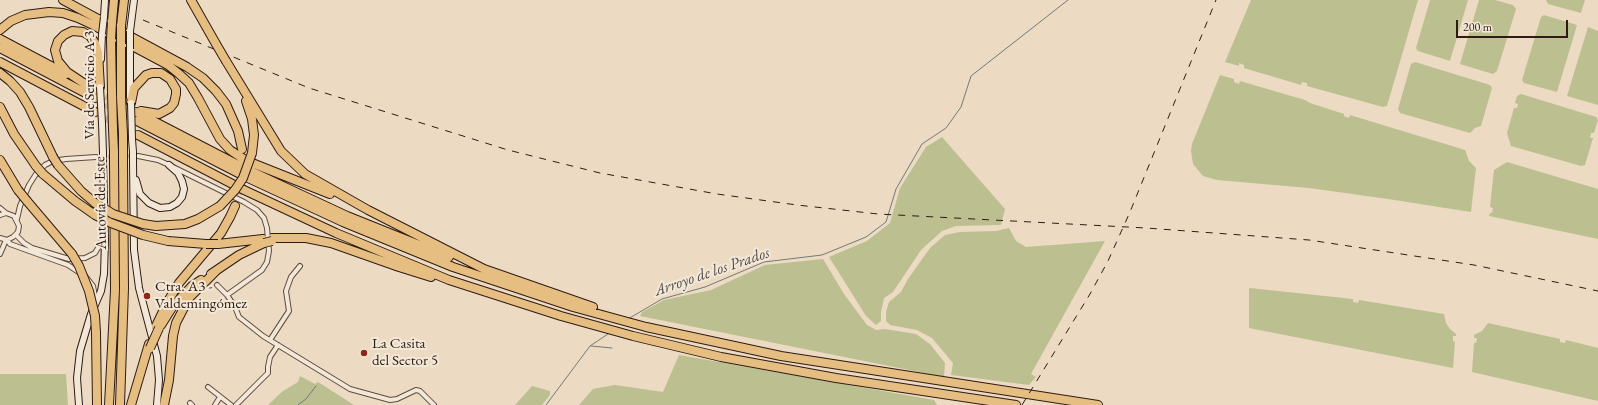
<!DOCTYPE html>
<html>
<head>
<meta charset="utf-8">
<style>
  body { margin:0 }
  #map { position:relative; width:1598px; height:405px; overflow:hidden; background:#ecdbc2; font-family:"EB Garamond",serif }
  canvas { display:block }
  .scale { position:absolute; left:1456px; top:20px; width:112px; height:18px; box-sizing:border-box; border:2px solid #2e1b14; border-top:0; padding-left:5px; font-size:12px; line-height:14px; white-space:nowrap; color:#2e1b14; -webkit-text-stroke:3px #f3e8d7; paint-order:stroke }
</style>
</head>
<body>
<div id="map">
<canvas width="1598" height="405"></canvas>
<div class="scale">200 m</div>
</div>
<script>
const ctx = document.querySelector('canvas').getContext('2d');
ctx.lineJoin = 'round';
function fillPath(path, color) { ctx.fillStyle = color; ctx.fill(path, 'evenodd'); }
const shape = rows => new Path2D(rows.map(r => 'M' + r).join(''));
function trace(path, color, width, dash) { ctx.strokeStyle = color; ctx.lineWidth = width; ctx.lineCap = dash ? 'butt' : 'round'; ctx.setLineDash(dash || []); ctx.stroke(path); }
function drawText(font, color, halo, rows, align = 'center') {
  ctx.font = font + ' "EB Garamond",serif'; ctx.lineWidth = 4; ctx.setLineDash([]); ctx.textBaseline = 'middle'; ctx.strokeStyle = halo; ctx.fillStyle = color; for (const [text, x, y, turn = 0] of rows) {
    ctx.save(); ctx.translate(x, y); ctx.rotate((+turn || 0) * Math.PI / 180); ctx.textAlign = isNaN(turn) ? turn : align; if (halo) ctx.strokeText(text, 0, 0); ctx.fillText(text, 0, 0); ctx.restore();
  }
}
fillPath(shape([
  [1251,0,1418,0,1387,106,1383,107,1307,86,1307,83,1302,82,1301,85,1244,68,1244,65,1239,63,1239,66,1225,62],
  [1430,0,1468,0,1450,61,1418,51,1416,48],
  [1479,0,1495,0,1513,5,1516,9,1497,71,1493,74,1460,64],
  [1546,0,1585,0,1581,13,1548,4],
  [1544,15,1577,25,1557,92,1524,83,1522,80,1541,17],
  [1588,27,1598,31,1598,105,1567,96],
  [1415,62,1490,85,1492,88,1481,126,1475,128,1470,133,1400,113,1398,109,1411,64],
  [1220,75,1234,79,1234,82,1239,84,1240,81,1305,100,1310,103,1344,114,1344,116,1349,118,1350,115,1465,150,1469,161,1476,168,1471,212,1388,199,1309,188,1217,180,1203,176,1193,164,1191,151,1192,144],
  [1521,94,1596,117,1598,120,1594,133,1591,133,1590,138,1593,138,1585,165,1581,166,1511,146,1507,133,1514,108,1517,108,1518,104,1515,103,1517,96],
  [942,137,1005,209,1001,225,956,226,942,231,921,250,893,292,884,298,881,312,881,321,876,325,866,316,829,257,867,241,890,223,900,188,926,147],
  [1507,162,1598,189,1598,239,1489,216,1490,213,1492,213,1493,208,1490,207,1494,170],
  [1009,228,1016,241,1026,247,1105,241,1031,374,1036,377,1029,385,951,375,953,363,932,338,917,330,890,325,886,321,886,312,889,302,901,292,908,279,930,248,945,235,960,232,996,231],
  [823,259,844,294,867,325,876,330,885,329,916,334,930,344,945,363,944,377,640,316,642,312,664,300,711,290,765,265],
  [1250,288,1353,299,1353,302,1358,303,1359,300,1444,314,1446,323,1450,329,1456,334,1456,336,1453,336,1453,341,1455,342,1453,368,1249,328,1249,289],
  [1488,323,1560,339,1560,342,1565,343,1566,340,1598,348,1598,401,1472,372,1474,343,1476,343,1477,338,1474,338,1474,335,1482,331],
  [679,355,934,400,937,405,579,405,593,389,615,385,663,392],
  [0,374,66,374,68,405,0,405],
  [300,376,315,384,318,382,354,405,268,405,283,391,298,382],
  [532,386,550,391,550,395,542,405,515,405]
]), '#bcbf90');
trace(shape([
  [628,319,662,299,705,287,764,262,822,255,866,237,886,222,896,189,922,144,946,128,961,107,971,76,1068,0],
  [591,346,612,348],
  [298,405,306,399,316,386],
  [546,405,590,346,608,334]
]), '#6f7a78', 1);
trace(shape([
  [96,157,134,156]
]), '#c6b59f', 4, [4, 2]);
trace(shape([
  [95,90,136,112],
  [95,98,137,121],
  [95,112,138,135],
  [235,206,241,182]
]), '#c6b59f', 8, [8, 4]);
const street = shape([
  [138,156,158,160,169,165,244,202,257,210,264,218,267,228,269,251,267,262,262,270,227,295],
  [0,208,6,213],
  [0,215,6,213,14,216,19,226,18,232,13,237,7,240,0,238],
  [17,219,20,206,29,185,36,174,45,165,53,161,66,159,96,157],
  [16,235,24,243,32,248,69,259,85,258,95,253,101,243,103,234],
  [7,240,10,244,68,265,80,273],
  [0,254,6,240],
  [86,277,93,286,95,296,94,303],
  [217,285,227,295,235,307,239,317,263,336,350,389,390,400,397,399,416,390,420,391,434,405],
  [270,340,289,311,286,291,291,277,300,266],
  [208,387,231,405],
  [190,403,192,405],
  [215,405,220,397],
  [236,405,268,373,268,367,270,357,278,345]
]);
const secondary = shape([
  [104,17,105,0],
  [130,31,134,0],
  [130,49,130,97],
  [101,59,102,34],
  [102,123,103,153],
  [132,139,133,152],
  [133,161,134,250,139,288,157,356,159,380,157,405],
  [136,180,140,194,149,203,160,208,170,207,177,203,182,197,184,189,182,181,178,173,169,165],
  [79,405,77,378,80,351,91,314,101,291,104,274,105,240,103,162]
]);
const highway = shape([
  [63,0,187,67,203,78,216,91,226,104,238,131,242,149],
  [191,0,216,44],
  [112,22,114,0],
  [121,26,124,0],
  [0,30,11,21,25,15,49,12,63,13,78,18,93,25,168,65,178,73,189,83,198,98,220,139,230,150,239,156,247,161,330,194],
  [0,39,66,74],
  [111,39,112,93],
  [121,44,121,97],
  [0,48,95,98],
  [226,61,281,151,305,174,368,210,484,269,593,307],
  [0,62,95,112],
  [0,73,10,81,20,92,29,107,53,157],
  [84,83,95,90],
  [88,86,67,72,58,61,55,50,58,41,64,35,72,31,83,32,90,36,95,43,98,53,100,87],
  [246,101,252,119,254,135,252,153],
  [131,103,134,88,146,75,152,73,161,73,170,79,176,89,176,94,174,103,170,108,159,114,141,111],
  [0,107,14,134,36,166],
  [136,112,246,169,347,216,449,257],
  [137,121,246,177,343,222,453,267,573,307,646,327,781,356,1098,405],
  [113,129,114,152],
  [123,134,123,152],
  [138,135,244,190,336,233,449,280,561,316,633,336,721,357,836,378,1016,405],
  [0,160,18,190],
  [58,165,81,191,95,203],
  [43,174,75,201,95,215],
  [27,201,72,254],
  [143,224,156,226,185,224,198,219,220,206],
  [143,235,168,241,206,244],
  [272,238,306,238,331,243,399,267,431,277],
  [218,244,263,239],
  [211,274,239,255,264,243],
  [161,325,173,306,192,286,201,280],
  [156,326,168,301,179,283,221,233,230,217,235,206],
  [96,333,97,405],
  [109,405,115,290,114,161],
  [120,405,124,288,123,161],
  [131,405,149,344],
  [164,405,169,380,173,336,176,323,189,298,216,271]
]);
trace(street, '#5e4b40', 6);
trace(secondary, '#2e1b14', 8);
trace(highway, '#2e1b14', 10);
trace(street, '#f3e8d7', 4);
trace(secondary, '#f3e8d7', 6);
trace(highway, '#e6be81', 8);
trace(shape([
  [143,20,309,88,508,150,600,173,717,194,797,205,878,214,1146,228,1309,240,1474,265,1598,291],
  [1022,405,1090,294,1108,261,1130,212,1216,0]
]), '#2e1b14', 1, [7, 7]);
const secondaryBridge = shape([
  [102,34,104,17],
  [130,49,130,31],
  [100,87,102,123],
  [131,103,132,139],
  [133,152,133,161],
  [103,153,103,162]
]);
const highwayBridge = shape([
  [111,39,112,22],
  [121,44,121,26],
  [216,44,226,61],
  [112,93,113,129],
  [121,97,123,134],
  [114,152,114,161],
  [123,152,123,161],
  [53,157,58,165],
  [36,166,43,174],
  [18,190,27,201],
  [95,203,113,214,143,224],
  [220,206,235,190,243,178,252,153],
  [95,215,111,223,143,235],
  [264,243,272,241],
  [206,244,218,244],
  [72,254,79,266,89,291,95,316,96,333],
  [150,348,159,328]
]);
trace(secondaryBridge, '#2e1b14', 8, []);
trace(highwayBridge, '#2e1b14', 10, []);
trace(secondaryBridge, '#f3e8d7', 6);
trace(highwayBridge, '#e6be81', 8);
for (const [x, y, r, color] of [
  [147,296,4,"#8f2418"],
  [364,353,4,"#8f2418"]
]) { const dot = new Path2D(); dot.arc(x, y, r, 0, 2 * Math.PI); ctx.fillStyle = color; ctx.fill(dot); trace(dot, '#f3e8d7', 1.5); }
drawText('15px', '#2e1b14', '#f3e8d7', [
  ["Vía de Servicio A-3",90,85,-90],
  ["Autovía del Este",101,203,-91]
]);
drawText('15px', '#2e1b14', '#f3e8d7', [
  ["Ctra. A3 -",155,287],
  ["Valdemingómez",155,304],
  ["La Casita",372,344],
  ["del Sector 5",372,361]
], 'left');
drawText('italic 16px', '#4e4a46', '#f3e8d7', [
  ["Arroyo de los Prados",712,272,-19]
]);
</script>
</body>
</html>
